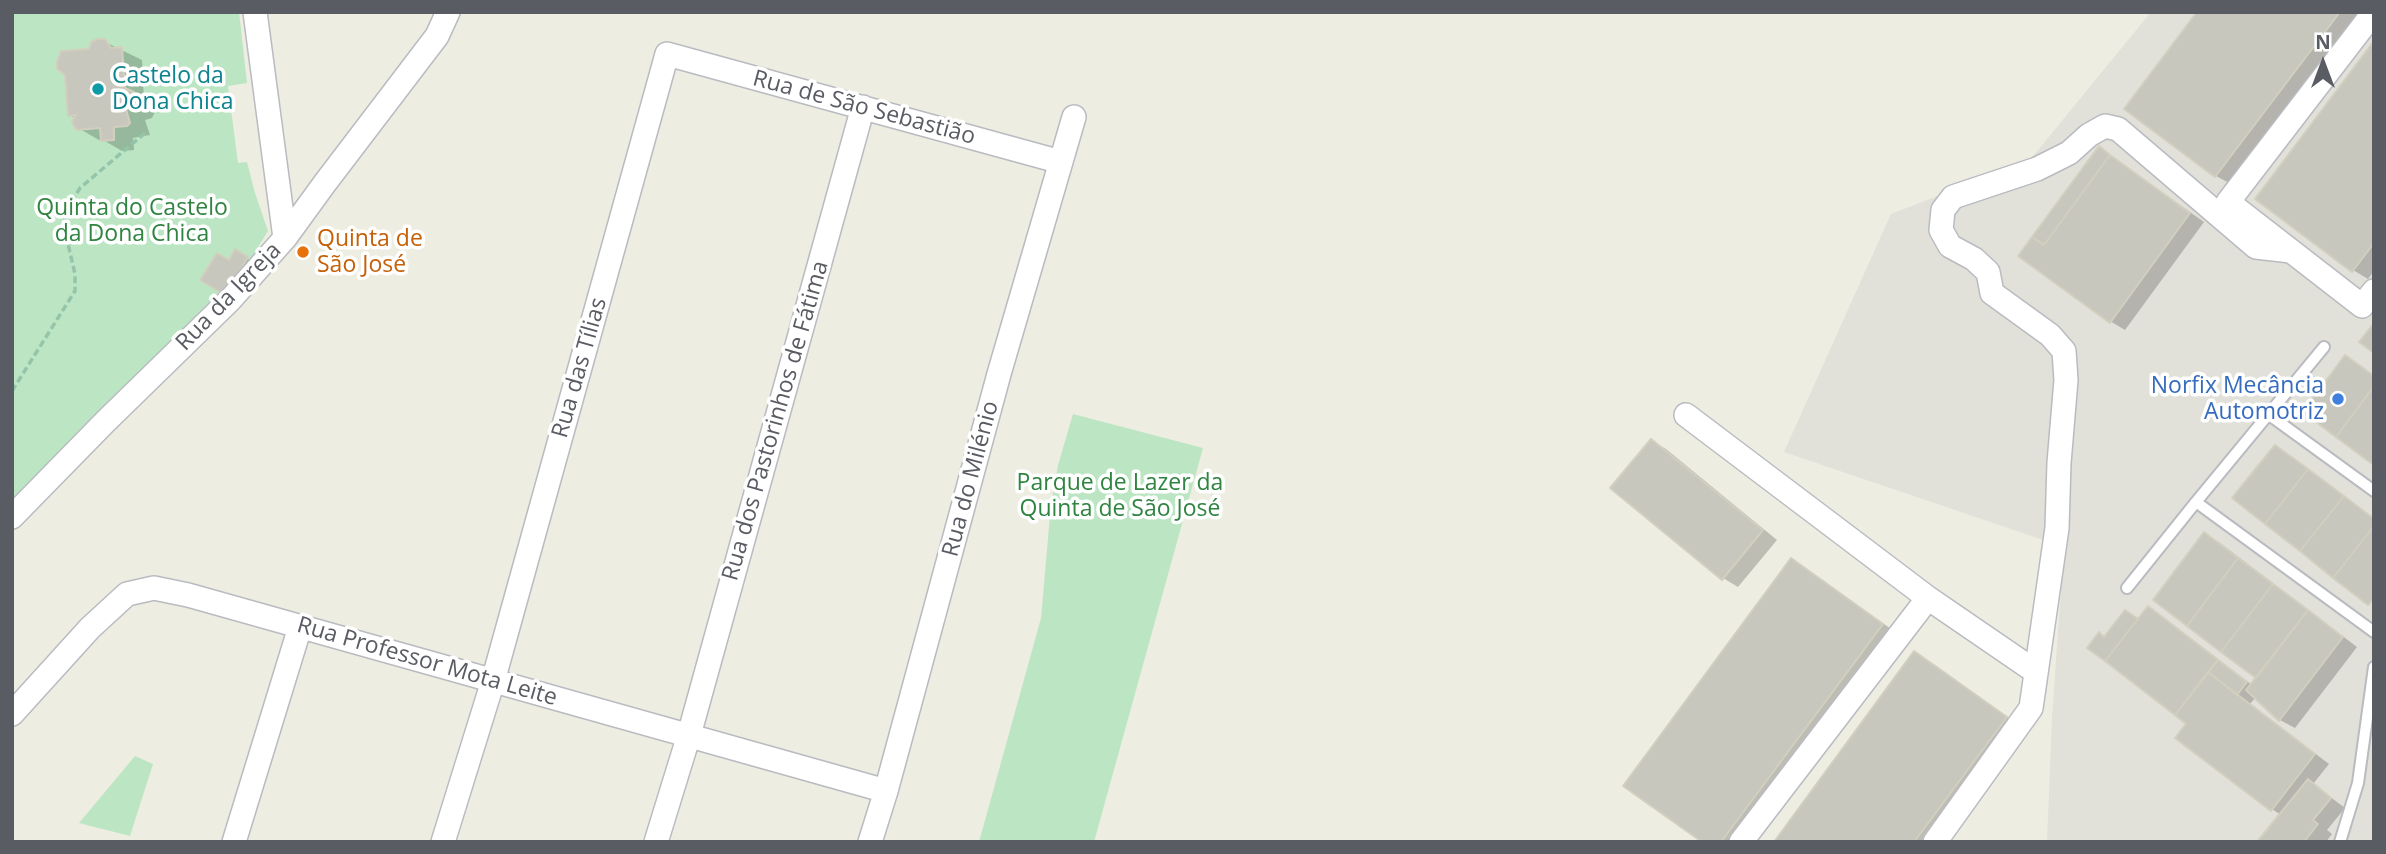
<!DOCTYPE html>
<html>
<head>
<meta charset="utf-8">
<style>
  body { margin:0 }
  #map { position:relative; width:2386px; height:854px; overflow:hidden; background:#eeede1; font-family:"Open Sans",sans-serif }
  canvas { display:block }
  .frame { position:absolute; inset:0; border:14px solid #5a5c63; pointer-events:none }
  .north { position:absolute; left:2288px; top:28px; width:70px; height:70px; -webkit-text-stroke:5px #fff; paint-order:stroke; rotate:0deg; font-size:19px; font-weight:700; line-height:28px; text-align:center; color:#5a5c63 }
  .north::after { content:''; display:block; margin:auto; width:24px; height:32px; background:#5a5c63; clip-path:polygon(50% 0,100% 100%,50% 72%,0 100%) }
</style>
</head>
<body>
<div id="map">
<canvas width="2386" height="854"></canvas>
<div class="frame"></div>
<div class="north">N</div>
</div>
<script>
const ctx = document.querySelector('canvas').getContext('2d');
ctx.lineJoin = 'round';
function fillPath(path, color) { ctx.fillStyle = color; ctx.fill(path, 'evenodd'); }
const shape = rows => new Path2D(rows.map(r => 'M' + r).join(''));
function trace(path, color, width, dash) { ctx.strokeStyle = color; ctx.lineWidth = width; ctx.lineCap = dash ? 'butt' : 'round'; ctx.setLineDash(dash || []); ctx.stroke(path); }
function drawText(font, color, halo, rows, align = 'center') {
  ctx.font = font + ' "Open Sans",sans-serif'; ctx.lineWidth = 7; ctx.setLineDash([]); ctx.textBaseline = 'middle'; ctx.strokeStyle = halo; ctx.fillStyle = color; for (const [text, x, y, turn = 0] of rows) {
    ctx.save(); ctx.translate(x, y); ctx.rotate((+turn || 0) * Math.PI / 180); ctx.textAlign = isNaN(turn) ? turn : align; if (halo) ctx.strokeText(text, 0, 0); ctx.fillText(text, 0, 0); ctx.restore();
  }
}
fillPath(shape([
  [2151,12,2374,12,2374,842,2047,842,2052,718,2064,547,1784,452,1891,214,2030,160]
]), '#e1e0d9');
fillPath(shape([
  [12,12,239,12,247,83,228,86,238,163,247,162,255,193,268,231,231,291,12,507],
  [1073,414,1203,448,1094,842,979,842,1041,618,1051,504,1058,465],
  [135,756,153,764,130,836,79,823]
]), '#bce6c3');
fillPath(shape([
  [2199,12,2361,12,2231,184,2216,176,2127,109],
  [107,43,142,60,144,100,154,105,156,110,152,118,145,120,150,135,133,138,134,150,122,151,103,140,99,140,78,128,76,119,70,115,90,51],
  [2374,44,2374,271,2368,279,2353,270],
  [2099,148,2204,222,2125,330,2110,321],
  [236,252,256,264,235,299,229,262],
  [1651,441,1666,449,1777,540,1738,587,1723,578],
  [2205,535,2220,543,2357,647,2295,728,2280,720,2256,697,2250,704,2329,764,2313,784,2345,808,2327,830,2332,834,2326,842,2259,842,2281,815,2272,809,2105,638,2139,620,2148,608,2163,617,2252,685,2259,678],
  [1792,560,1897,633,1742,842,1705,842],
  [1915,654,1935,665,2025,730,1942,842,1776,842]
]), '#0003');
const building = shape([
  [2197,12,2340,12,2215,177,2124,109,2197,12],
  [97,39,105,39,111,48,122,47,125,88,134,92,136,98,132,107,126,109,130,123,127,126,114,127,114,140,101,141,100,128,77,130,74,127,72,121,76,115,68,116,65,75,57,69,57,61,61,51,89,49,91,42,97,39],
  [2374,41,2374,243,2352,272,2255,199,2374,41],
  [2099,146,2110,155,2044,245,2032,237,2099,146],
  [2110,155,2190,213,2110,323,2018,256,2032,237,2044,245,2110,155],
  [235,249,248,257,225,295,200,280,217,253,229,260,235,249],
  [2374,323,2374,353,2359,342,2374,323],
  [2345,355,2374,376,2374,386,2336,437,2303,412,2345,355],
  [2374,386,2374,459,2371,463,2336,437,2374,386],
  [1651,439,1763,530,1722,580,1610,488,1651,439],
  [2275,445,2308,469,2265,524,2232,498,2275,445],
  [2308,469,2344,496,2300,551,2265,524,2308,469],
  [2344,496,2374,519,2374,526,2333,578,2300,551,2344,496],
  [2374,526,2374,598,2368,605,2333,578,2374,526],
  [2204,532,2238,558,2187,626,2153,600,2204,532],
  [1791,558,1883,624,1721,842,1702,842,1623,786,1791,558],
  [2238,558,2273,584,2221,652,2187,626,2238,558],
  [2273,584,2308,610,2256,678,2221,652,2273,584],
  [2148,606,2218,660,2175,715,2105,661,2148,606],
  [2125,610,2138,619,2105,661,2087,648,2099,632,2104,637,2125,610],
  [2308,610,2343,637,2279,721,2246,690,2308,610],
  [1914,651,2007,717,1914,842,1774,842,1914,651],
  [2218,660,2247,682,2237,695,2208,672,2218,660],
  [2208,672,2315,754,2271,811,2175,738,2186,724,2175,715,2208,672],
  [2308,779,2331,798,2313,820,2318,824,2304,842,2257,842,2308,779]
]);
fillPath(building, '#c8c7be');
trace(building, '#d2cfbf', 2);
const lane = shape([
  [2324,347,2196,502,2374,632],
  [2268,414,2374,491],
  [2127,588,2196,502],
  [2340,842,2358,783,2374,667]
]);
const street = shape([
  [2374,12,2228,202,2362,306,2374,291],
  [285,238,325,183,437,36,448,12],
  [1686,415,1928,598,2036,672],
  [12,517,106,421,231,299,285,238,255,12],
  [12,714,90,628,127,594,154,588,188,595,886,791],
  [234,842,300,627],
  [443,842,493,681,667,54,1061,162],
  [656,842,689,735,863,107],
  [870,842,886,791,999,374,1074,117],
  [1741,842,1928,598],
  [1935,842,2031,708,2057,528,2059,463,2066,380,2064,351,2050,335,1992,293,1988,272,1974,259,1950,246,1941,230,1943,210,1953,197,2037,169,2069,153,2089,135,2105,126,2118,129,2256,247,2291,251]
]);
trace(lane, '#b9bbc1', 14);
trace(street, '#b9bbc1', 26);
trace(shape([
  [12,391,75,291,75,274,65,231,65,213,80,188,145,133]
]), '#94c5aa', 3.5, [7, 3.5]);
trace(lane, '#fff', 10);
trace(street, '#fff', 23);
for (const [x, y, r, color] of [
  [98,89,7,"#0f9aa8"],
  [303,252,7,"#e8710a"],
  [2338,399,7,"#3f7fe0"]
]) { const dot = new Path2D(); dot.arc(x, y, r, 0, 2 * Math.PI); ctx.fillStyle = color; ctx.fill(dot); trace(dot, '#fff', 2.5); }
drawText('23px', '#0d838f', '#fff', [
  ["Castelo da",112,76],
  ["Dona Chica",112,102]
], 'left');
drawText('23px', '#5a5c63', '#fff', [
  ["Rua de São Sebastião",864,108,15],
  ["Rua da Igreja",229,297,-46],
  ["Rua das Tílias",580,368,-74],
  ["Rua dos Pastorinhos de Fátima",776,421,-74],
  ["Rua do Milénio",971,479,-75],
  ["Rua Professor Mota Leite",427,662,16]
]);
drawText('23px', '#308441', '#fff', [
  ["Quinta do Castelo",132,208],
  ["da Dona Chica",132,234],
  ["Parque de Lazer da",1120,483],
  ["Quinta de São José",1120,509]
]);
drawText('23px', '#c56008', '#fff', [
  ["Quinta de",317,239],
  ["São José",317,265]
], 'left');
drawText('23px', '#366cbe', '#fff', [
  ["Norfix Mecância",2324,386],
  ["Automotriz",2324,412]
], 'right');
</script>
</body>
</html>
